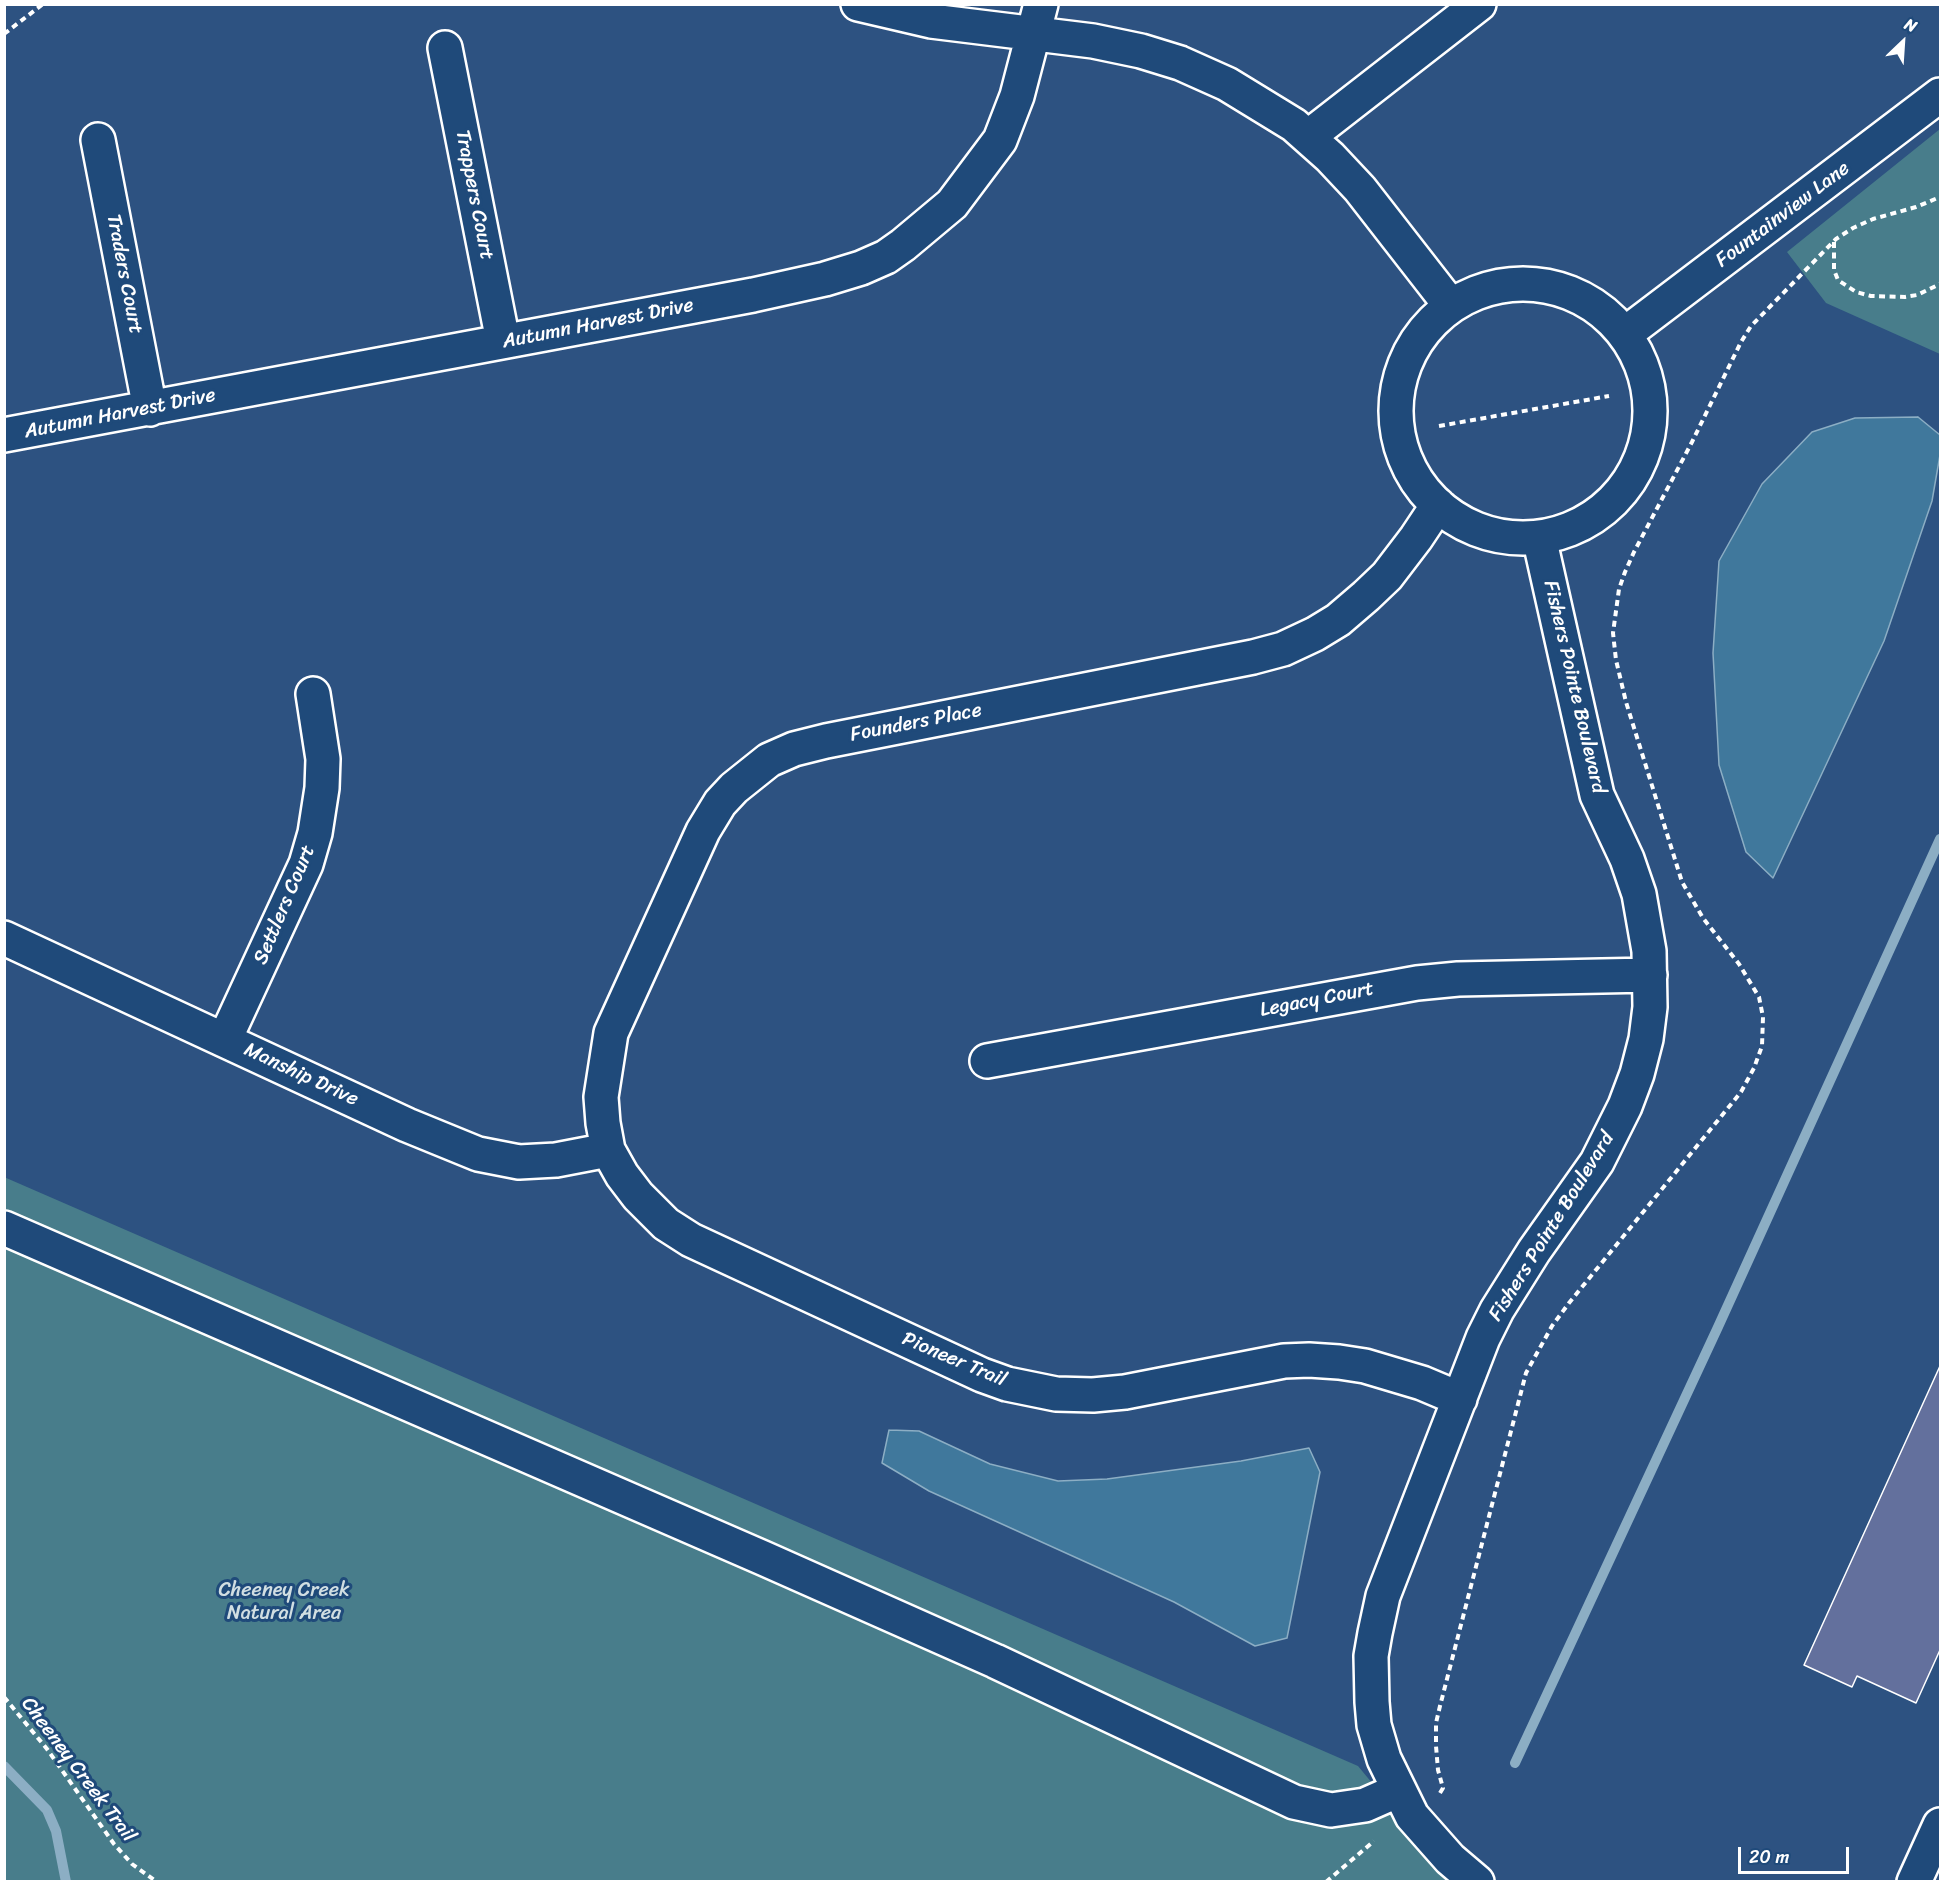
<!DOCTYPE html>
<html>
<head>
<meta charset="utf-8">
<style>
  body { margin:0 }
  #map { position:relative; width:1945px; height:1886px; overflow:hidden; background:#2d5281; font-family:Sriracha,sans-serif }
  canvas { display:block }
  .frame { position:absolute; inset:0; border:6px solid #fff; pointer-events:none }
  .north { position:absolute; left:1873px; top:12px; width:60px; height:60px; -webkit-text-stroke:4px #1f4a7a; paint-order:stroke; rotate:25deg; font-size:16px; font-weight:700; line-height:24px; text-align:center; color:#fff }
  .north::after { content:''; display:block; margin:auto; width:21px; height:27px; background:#fff; clip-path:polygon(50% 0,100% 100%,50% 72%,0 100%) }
  .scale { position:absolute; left:1738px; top:1847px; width:111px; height:27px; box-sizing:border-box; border:3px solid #fff; border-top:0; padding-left:8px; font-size:18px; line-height:21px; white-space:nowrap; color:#fff; -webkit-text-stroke:4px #1f4a7a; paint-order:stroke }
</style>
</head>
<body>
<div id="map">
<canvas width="1945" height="1886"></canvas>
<div class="frame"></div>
<div class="north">N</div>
<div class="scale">20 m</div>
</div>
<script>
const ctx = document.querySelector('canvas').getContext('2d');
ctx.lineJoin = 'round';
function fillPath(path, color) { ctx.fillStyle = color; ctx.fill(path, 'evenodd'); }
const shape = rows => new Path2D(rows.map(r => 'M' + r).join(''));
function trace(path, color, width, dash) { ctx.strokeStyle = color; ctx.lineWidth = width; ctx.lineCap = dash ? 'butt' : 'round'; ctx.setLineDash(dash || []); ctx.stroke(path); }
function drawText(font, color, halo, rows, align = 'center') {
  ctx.font = font + ' Sriracha,sans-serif'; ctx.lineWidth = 6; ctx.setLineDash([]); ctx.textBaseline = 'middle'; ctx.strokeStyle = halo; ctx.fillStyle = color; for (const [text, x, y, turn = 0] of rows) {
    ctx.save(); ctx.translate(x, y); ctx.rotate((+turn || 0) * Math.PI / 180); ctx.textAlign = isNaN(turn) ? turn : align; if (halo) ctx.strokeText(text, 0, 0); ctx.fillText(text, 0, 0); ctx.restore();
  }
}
fillPath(shape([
  [1940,129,1940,354,1826,303,1787,252],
  [4,1177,1358,1766,1453,1881,5,1881]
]), '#487d8b');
const water = shape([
  [1918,417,1940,435,1940,455,1932,501,1884,641,1773,878,1746,852,1719,765,1713,653,1719,561,1762,484,1812,432,1855,418,1918,417],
  [889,1430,919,1431,990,1464,1058,1481,1107,1479,1241,1461,1309,1448,1320,1472,1287,1638,1255,1646,1174,1602,929,1491,882,1463,889,1430]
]);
fillPath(water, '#40789c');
trace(water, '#8caec4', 1.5);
trace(shape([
  [1515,1763,1718,1327,1940,839],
  [4,1766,47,1810,56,1831,66,1882]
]), '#8caec4', 10);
const building = shape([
  [1940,1366,1940,1650,1916,1703,1857,1676,1852,1687,1804,1665,1940,1366]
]);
fillPath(building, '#63709d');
trace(building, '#fff', 1.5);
const minor = shape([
  [858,4,931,21,1093,41,1141,51,1180,63,1227,84,1294,125,1330,157,1360,189,1451,306],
  [445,48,503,341],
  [1308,137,1479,4],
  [98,140,150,409],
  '1396 411a127 127 0 1 1 254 0a127 127 0 1 1-254 0Z',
  [1625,334,1940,95],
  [4,435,753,295,825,279,861,268,886,257,903,245,952,204,1000,140,1017,96,1041,4],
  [1438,505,1416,538,1387,576,1366,596,1338,620,1315,634,1283,649,1253,657,826,741,794,749,769,760,734,788,720,803,703,831,611,1033,601,1097,603,1123,608,1150,622,1175,638,1196,666,1224,691,1240,982,1375,1007,1384,1056,1394,1093,1395,1125,1392,1284,1361,1309,1360,1339,1362,1365,1366,1422,1383,1460,1399],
  [4,938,407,1125,478,1154,519,1162,556,1160,608,1150],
  [225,1039,306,864,315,833,322,788,323,759,313,694],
  [987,1061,1417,983,1458,979,1650,975],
  [4,1228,763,1558,995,1661,1294,1802,1331,1810,1365,1805,1399,1790],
  [1477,1882,1450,1859,1412,1816,1384,1759,1374,1725,1372,1702,1371,1656,1375,1633,1383,1596,1483,1338,1497,1310,1534,1251,1597,1162,1625,1106,1637,1074,1646,1039,1650,1007,1649,951,1639,894,1627,859,1597,795,1539,537],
  [1914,1882,1940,1825]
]);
trace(minor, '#fff', 38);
trace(shape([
  [4,34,43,4],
  [1834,242,1834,270,1838,280,1856,292,1871,296,1905,297,1917,295,1940,284],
  [1439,426,1609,396],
  [4,1697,47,1749,114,1844,132,1864,157,1882],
  [1440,1793,1443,1788,1438,1770,1436,1746,1436,1723,1440,1706,1526,1373,1552,1326,1569,1303,1741,1092,1754,1068,1762,1046,1763,1017,1759,997,1739,964,1703,918,1682,882,1626,702,1616,660,1613,633,1619,589,1625,572,1634,552,1692,442,1741,342,1751,326,1836,239,1853,228,1873,219,1916,207,1940,197],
  [1326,1882,1374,1841]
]), '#fff', 4, [6, 4.5]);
trace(minor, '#1f4a7a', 33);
drawText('20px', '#fff', '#1f4a7a', [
  ["Trappers Court",474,195,79],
  ["Fountainview Lane",1783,215,-37],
  ["Traders Court",124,274,79],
  ["Autumn Harvest Drive",598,324,-11],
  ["Autumn Harvest Drive",120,414,-11],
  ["Fishers Pointe Boulevard",1574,687,77],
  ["Founders Place",916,723,-11],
  ["Settlers Court",285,905,-67],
  ["Legacy Court",1317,1000,-11],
  ["Manship Drive",301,1075,25],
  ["Fishers Pointe Boulevard",1552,1227,-58],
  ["Pioneer Trail",954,1360,23],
  ["Cheeney Creek Trail",78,1770,53]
]);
drawText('20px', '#d1dee2', '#1f4a7a', [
  ["Cheeney Creek",284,1591],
  ["Natural Area",284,1614]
]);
</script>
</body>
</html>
